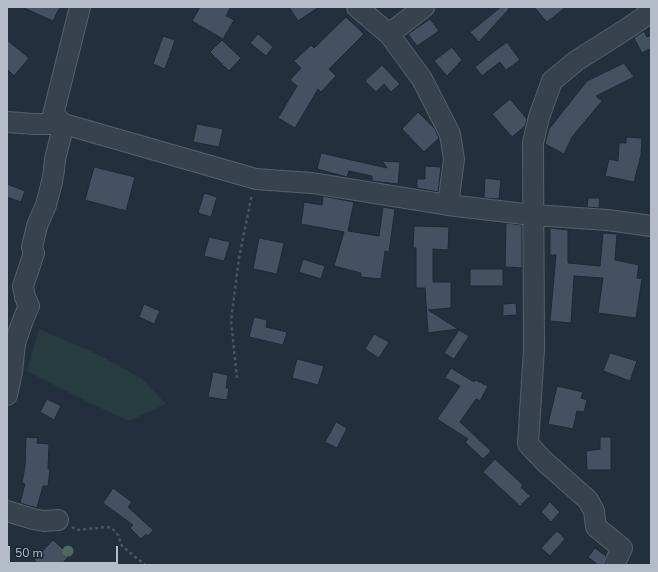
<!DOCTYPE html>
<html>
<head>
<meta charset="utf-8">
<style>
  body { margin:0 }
  #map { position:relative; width:658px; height:572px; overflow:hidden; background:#242f3e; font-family:"Nunito Sans",sans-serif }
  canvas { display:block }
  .frame { position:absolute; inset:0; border:8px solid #b4bcc9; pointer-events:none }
  .scale { position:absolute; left:8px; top:546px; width:110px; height:18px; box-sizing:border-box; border:2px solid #b4bcc9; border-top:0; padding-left:5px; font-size:12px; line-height:14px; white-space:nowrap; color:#b4bcc9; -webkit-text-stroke:3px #1d2633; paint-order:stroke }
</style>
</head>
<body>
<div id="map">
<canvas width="658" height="572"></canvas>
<div class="frame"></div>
<div class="scale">50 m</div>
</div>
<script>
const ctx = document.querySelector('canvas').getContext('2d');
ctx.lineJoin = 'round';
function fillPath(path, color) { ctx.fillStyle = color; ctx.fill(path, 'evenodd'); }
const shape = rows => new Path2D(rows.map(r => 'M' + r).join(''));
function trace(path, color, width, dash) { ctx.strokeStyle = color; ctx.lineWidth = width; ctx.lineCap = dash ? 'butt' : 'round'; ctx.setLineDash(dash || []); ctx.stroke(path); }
fillPath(shape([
  [39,329,97,354,141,378,166,404,129,421,92,404,27,371]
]), '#263c3f');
const building = shape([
  [22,7,60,7,53,21,22,7],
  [200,7,231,7,226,16,234,20,223,39,192,21,200,7],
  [289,7,319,7,298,21,289,7],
  [501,7,507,7,509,9,479,42,470,32,501,7],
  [534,7,566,7,547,22,534,7],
  [346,17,364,34,329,69,336,76,321,92,318,89,295,128,278,118,297,86,290,80,301,68,294,61,311,45,314,48,346,17],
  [430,19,439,31,417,46,408,34,430,19],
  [644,31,647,37,651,35,651,48,642,53,634,38,644,31],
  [258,34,273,47,266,56,250,43,258,34],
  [163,36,175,40,165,69,153,64,163,36],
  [7,40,29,58,14,76,7,69,7,40],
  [222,40,241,58,229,71,210,52,222,40],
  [507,42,520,60,506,70,500,62,482,76,475,67,492,53,507,42],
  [452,47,462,60,447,76,434,61,452,47],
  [624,63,634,77,596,96,602,101,572,137,564,154,545,144,549,129,587,81,624,63],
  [382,65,400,84,391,92,384,84,376,92,365,81,382,65],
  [510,99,527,119,525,126,512,137,492,114,510,99],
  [418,112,435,129,439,138,424,152,402,129,418,112],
  [197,124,223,129,219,147,193,142,197,124],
  [626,137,642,138,641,155,634,182,605,176,609,159,618,161,619,143,626,143,626,137],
  [321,153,387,168,382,161,400,162,398,184,372,181,372,176,349,171,347,177,317,169,321,153],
  [425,166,441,167,438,192,417,188,417,179,425,179,425,166],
  [94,167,135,177,126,211,85,200,94,167],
  [485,178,501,180,499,199,484,198,485,178],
  [7,184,25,191,21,202,7,197,7,184],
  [204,193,217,197,211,217,198,213,204,193],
  [323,196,354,202,348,231,379,236,383,207,395,209,389,252,385,251,381,279,361,277,361,273,334,266,344,232,301,224,304,202,322,205,323,196],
  [588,198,600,198,599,208,587,207,588,198],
  [506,223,522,225,522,268,505,267,506,223],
  [414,226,449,227,448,250,433,249,433,282,451,282,451,308,428,310,458,329,428,333,425,288,416,288,416,248,413,248,414,226],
  [550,228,568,230,568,263,600,266,603,233,617,234,615,260,639,265,637,278,642,279,636,318,598,313,603,278,574,276,571,323,550,321,556,255,550,255,550,228],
  [209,237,230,242,224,261,204,256,209,237],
  [259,238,284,243,277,274,253,269,259,238],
  [303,259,325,266,321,279,299,272,303,259],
  [470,269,503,269,503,286,470,286,470,269],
  [516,303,517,315,503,316,503,304,516,303],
  [144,304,160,311,154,324,139,317,144,304],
  [254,317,267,320,266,327,287,332,283,345,249,337,254,317],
  [459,330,469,336,454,359,444,353,459,330],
  [374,334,389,342,379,358,365,349,374,334],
  [610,353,637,361,630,381,603,371,610,353],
  [297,359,324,366,318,385,292,378,297,359],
  [451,368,474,382,475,380,488,386,480,401,476,399,460,422,491,451,483,459,465,442,468,439,437,419,460,386,445,378,451,368],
  [213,372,228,375,226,388,229,388,227,400,208,397,213,372],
  [557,386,583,392,581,398,587,400,584,412,577,411,573,429,548,424,557,386],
  [47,399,61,406,54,420,40,412,47,399],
  [336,422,347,428,337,448,325,442,336,422],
  [26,437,38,438,37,443,49,444,48,469,50,469,48,486,43,486,37,508,20,503,25,484,22,483,25,466,26,437],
  [600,437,611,437,611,470,587,470,586,451,600,449,600,437],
  [495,459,523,485,521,487,530,496,520,506,483,472,495,459],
  [113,488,132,502,128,507,153,530,148,536,146,534,141,539,130,528,133,525,103,503,113,488],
  [550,502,560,512,551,522,541,512,550,502],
  [557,531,565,539,550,556,541,548,557,531],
  [53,540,70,555,61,565,40,565,34,560,53,540],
  [595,548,606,556,603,565,598,565,588,557,595,548]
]);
fillPath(building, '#455162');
trace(building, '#1f2835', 1);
const minor = shape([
  [357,7,389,34,422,79,450,134,454,159,448,205],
  [389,34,424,7],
  [7,122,34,124,64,124,256,179,312,183,448,205,533,215,608,220,651,226],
  [64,124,53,115,80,7],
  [7,395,12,372,15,343,23,320,29,306,25,297,23,286,34,253,32,247,37,226,46,205,52,182,54,170,55,159,64,124],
  [7,511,33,519,44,521,58,520],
  [614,565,622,548,596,527,594,511,588,500,544,461,528,444,534,349,533,143,539,117,552,81,576,61,628,28,651,12]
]);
trace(minor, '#565f6c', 22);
trace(shape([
  [237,378,231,321,239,258,252,194],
  [72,527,77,530,107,527,112,528,118,535,122,546,145,565]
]), '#44595c', 2.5, [3, 3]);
trace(minor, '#38414e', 20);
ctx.fillStyle = '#4b6a5d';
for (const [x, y] of [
  [68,551]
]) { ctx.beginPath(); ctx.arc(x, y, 5.5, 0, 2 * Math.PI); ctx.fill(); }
</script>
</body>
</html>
